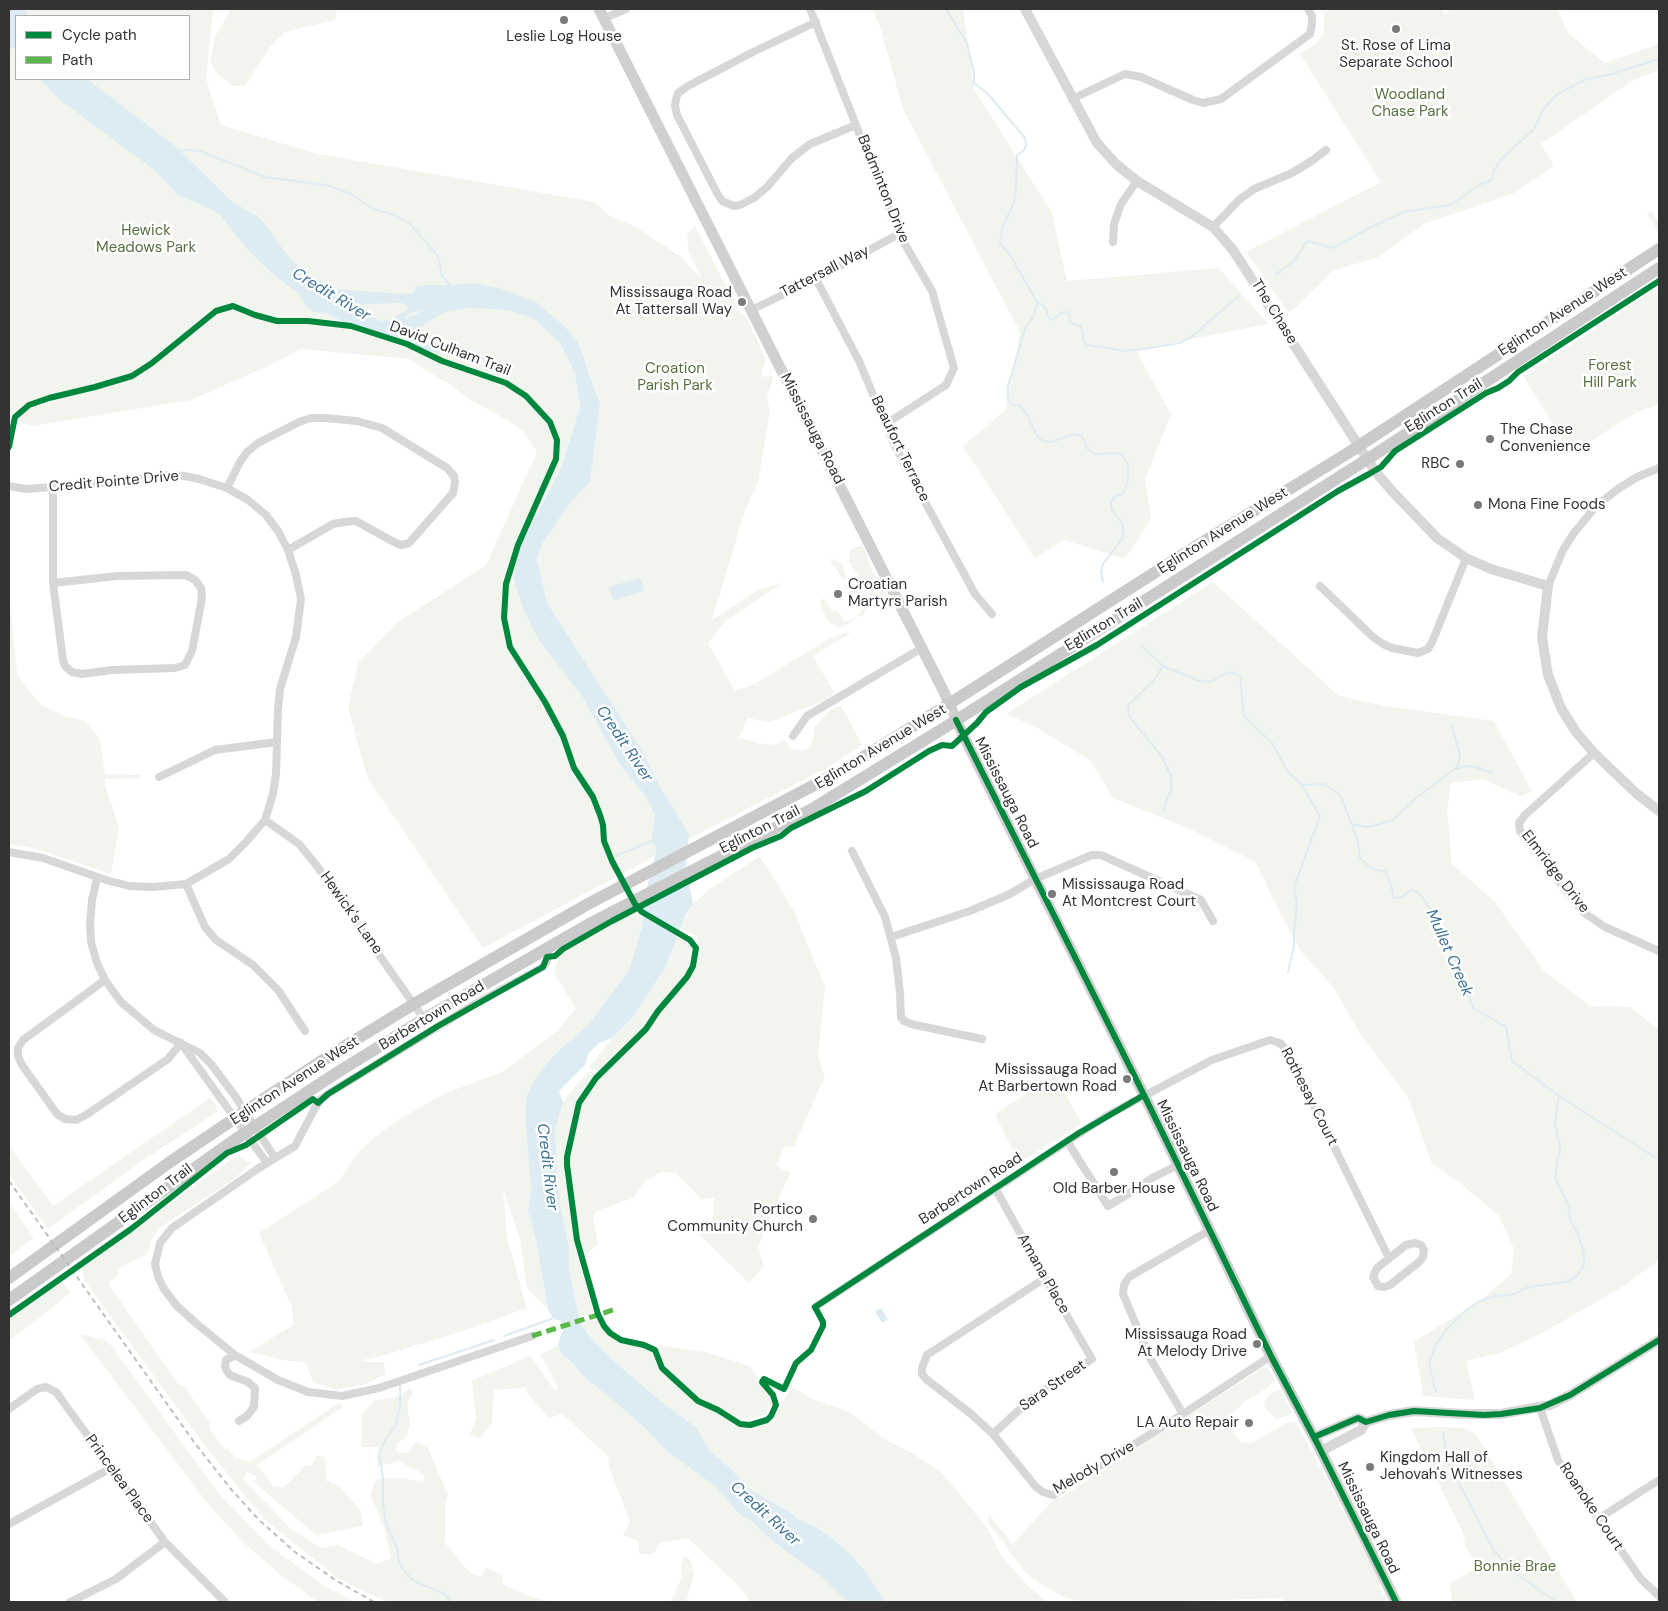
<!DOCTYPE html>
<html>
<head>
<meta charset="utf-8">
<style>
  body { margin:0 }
  #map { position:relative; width:1668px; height:1611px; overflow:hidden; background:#fff; font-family:"DM Sans",sans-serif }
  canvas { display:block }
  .frame { position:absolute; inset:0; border:10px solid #333; pointer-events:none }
  .legend { position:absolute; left:15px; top:15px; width:175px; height:65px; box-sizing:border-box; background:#fff; border:1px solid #adadad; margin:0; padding:6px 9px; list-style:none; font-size:15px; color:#333 }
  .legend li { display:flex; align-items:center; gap:10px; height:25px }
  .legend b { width:25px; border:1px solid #adadad }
</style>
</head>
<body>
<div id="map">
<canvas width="1668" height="1611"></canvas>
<div class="frame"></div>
<ul class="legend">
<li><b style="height:6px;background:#00873e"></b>Cycle path</li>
<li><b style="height:6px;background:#58b947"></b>Path</li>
</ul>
</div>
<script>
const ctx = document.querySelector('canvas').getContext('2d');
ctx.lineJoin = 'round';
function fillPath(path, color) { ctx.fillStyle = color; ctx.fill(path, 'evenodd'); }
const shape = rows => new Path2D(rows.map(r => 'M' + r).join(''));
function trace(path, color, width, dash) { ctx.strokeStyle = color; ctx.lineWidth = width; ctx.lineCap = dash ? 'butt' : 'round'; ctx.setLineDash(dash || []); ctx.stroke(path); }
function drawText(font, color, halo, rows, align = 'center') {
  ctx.font = font + ' "DM Sans",sans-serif'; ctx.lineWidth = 5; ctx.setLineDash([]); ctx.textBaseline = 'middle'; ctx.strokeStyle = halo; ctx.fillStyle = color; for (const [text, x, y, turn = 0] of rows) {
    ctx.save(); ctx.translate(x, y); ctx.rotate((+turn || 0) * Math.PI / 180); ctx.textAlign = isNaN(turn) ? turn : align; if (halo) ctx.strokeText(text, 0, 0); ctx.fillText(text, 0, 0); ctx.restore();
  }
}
fillPath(shape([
  [25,9,213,9,206,78,221,125,318,154,595,202,608,215,636,227,680,256,702,279,689,253,687,235,695,226,740,313,742,313,749,322,766,360,761,373,764,377,773,376,773,380,767,397,770,411,758,482,745,511,712,620,758,590,782,583,726,621,718,630,708,643,735,691,755,684,827,640,848,632,850,633,813,656,834,692,828,699,770,722,747,718,739,738,768,745,777,744,782,741,785,741,791,748,795,750,806,750,813,740,815,727,830,710,841,705,862,745,827,768,688,839,689,834,659,785,643,752,547,603,537,559,542,544,569,504,590,482,600,404,591,376,579,344,550,332,560,343,575,373,580,407,561,468,522,542,513,576,522,606,538,639,582,696,619,763,646,797,655,815,651,841,657,848,655,856,483,948,367,777,348,707,358,663,398,622,486,565,537,452,524,432,507,420,469,399,449,384,419,366,410,359,301,349,268,366,191,400,32,426,16,422,9,459,10,420,9,420,9,49,16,48,16,79,189,79,189,16,29,16],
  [231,9,337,9,335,20,285,32,270,47,245,86,233,86,215,72,210,59,216,35],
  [872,9,963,9,974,89,1052,213,1067,281,1219,268,1268,324,1136,350,1171,415,1145,479,1151,519,1125,559,1064,540,1035,558,963,446,1006,410,1020,332,903,109,880,26],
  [1331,9,1442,9,1445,15,1449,13,1447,9,1558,9,1567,32,1605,63,1659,44,1659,70,1633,80,1541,144,1554,166,1514,193,1424,224,1378,257,1333,271,1296,307,1288,312,1246,252,1381,182,1300,54,1318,42,1324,31,1324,13],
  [1652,211,1656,219,1659,217,1659,234,1647,214],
  [1659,287,1659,405,1639,411,1571,453,1523,376],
  [859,546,864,547,869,564,880,585,889,597,886,602,880,603,874,601,849,561,850,550],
  [831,559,836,560,843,565,845,574,847,577,843,580,830,560],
  [850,582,860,593,867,603,867,608,864,614,861,616,843,627,837,627,829,622,824,614,820,601,824,598,833,612,837,610,844,622,859,617,858,614,861,613,860,611,862,609,849,589,847,590,844,586],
  [1213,582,1339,696,1385,706,1494,721,1532,792,1520,796,1483,779,1451,783,1447,809,1452,864,1495,902,1544,971,1590,1006,1630,1007,1659,1030,1659,1260,1625,1285,1546,1331,1500,1353,1466,1361,1475,1400,1423,1396,1414,1342,1484,1298,1511,1274,1514,1249,1499,1216,1459,1182,1432,1164,1408,1097,1363,1038,1333,987,1300,950,1272,897,1256,862,1186,827,1113,798,1090,760,1034,726,1006,714],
  [9,592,17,674,24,684,41,705,64,716,85,721,100,740,105,774,140,775,140,778,105,779,105,784,119,827,111,874,37,849,9,844],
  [760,856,794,911,825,987,818,1057,825,1076,794,1146,784,1147,776,1166,790,1173,758,1246,764,1265,749,1283,698,1233,699,1220,713,1221,714,1198,701,1199,676,1173,660,1172,646,1181,633,1198,596,1211,593,1216,598,1245,584,1256,581,1261,593,1311,589,1315,579,1317,569,1269,569,1246,560,1205,557,1173,555,1129,563,1103,569,1094,584,1076,589,1072,595,1073,576,1105,567,1146,565,1165,567,1166,582,1104,598,1080,644,1035,658,1015,691,975,699,961,697,936,680,928,693,904,707,891],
  [643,907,642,927,629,970,590,1023,552,1057,536,1077,526,1098,526,1127,531,1191,528,1210,536,1240,548,1309,527,1288,520,1239,503,1189,507,1237,527,1308,462,1331,382,1356,362,1360,364,1362,384,1362,385,1374,364,1385,333,1389,313,1382,305,1362,289,1361,249,1352,293,1325,292,1307,259,1233,338,1182,359,1152,375,1137,398,1120,444,1094,502,1072,557,1031,576,1009,554,972,560,954],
  [677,935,692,944,693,957,686,973,657,1008,642,1031,620,1054,603,1068,597,1072,589,1068,612,1038,633,1017,666,966],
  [1055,1075,1082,1124,1019,1163,995,1114],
  [210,1098,217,1107,217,1112,142,1161,48,1229,9,1174,9,1145,53,1206],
  [238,1155,250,1163,237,1177,159,1228,151,1240,148,1254,124,1265,119,1269,118,1275,110,1281,109,1285,178,1384,184,1386,210,1423,210,1429,225,1450,228,1449,236,1458,250,1462,339,1403,343,1407,257,1465,274,1487,284,1487,306,1465,312,1466,317,1456,325,1457,326,1481,338,1485,360,1510,363,1526,316,1535,254,1482,257,1477,247,1472,243,1479,290,1528,321,1548,338,1545,377,1564,391,1558,384,1527,370,1495,376,1479,404,1478,423,1483,425,1475,399,1461,377,1467,379,1447,362,1447,362,1414,375,1400,398,1397,410,1388,413,1391,407,1404,410,1424,406,1438,396,1444,397,1452,406,1453,416,1442,428,1448,448,1495,445,1504,445,1543,469,1572,481,1577,486,1568,502,1575,503,1585,534,1598,552,1602,387,1602,339,1579,264,1519,202,1442,85,1281,81,1267],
  [9,1203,34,1238,9,1256],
  [61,1281,71,1292,32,1324,9,1340,9,1319],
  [596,1318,611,1336,620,1341,649,1349,654,1352,660,1369,696,1403,716,1411,738,1426,758,1427,773,1419,792,1387,812,1399,849,1412,884,1439,914,1454,943,1474,987,1528,1000,1554,1028,1586,1047,1602,885,1602,868,1575,855,1559,837,1542,814,1526,800,1520,786,1510,748,1488,731,1469,710,1451,696,1427,668,1407,617,1364,591,1338,581,1323],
  [80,1334,108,1341,219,1494,272,1548,323,1585,355,1602,318,1602,281,1575,243,1542,208,1504],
  [558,1345,563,1356,570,1360,580,1373,640,1423,667,1451,716,1487,740,1515,750,1520,775,1543,823,1578,847,1602,750,1602,742,1589,688,1538,659,1543,654,1554,639,1554,639,1541,623,1535,630,1522,609,1466,608,1456,562,1414,548,1418,524,1388,494,1390,492,1424,479,1438,470,1434,476,1418,472,1381,530,1356,555,1391,559,1389,541,1355],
  [658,1345,705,1352,750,1366,760,1384,769,1394,772,1403,766,1414,747,1420,727,1413,698,1397,662,1363],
  [1263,1368,1268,1368,1275,1380,1267,1388,1244,1402,1230,1416,1228,1425,1240,1442,1252,1443,1286,1423,1296,1422,1379,1580,1380,1588,1387,1602,1286,1602,1281,1598,1156,1602,1085,1602,1064,1597,1036,1581,1025,1572,1010,1552,988,1522,989,1515,1013,1544,1054,1499,1060,1498],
  [1277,1390,1280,1390,1292,1413,1277,1420,1265,1408,1264,1402,1270,1394],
  [1438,1427,1463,1428,1476,1434,1577,1602,1452,1602,1450,1584,1479,1566,1466,1548,1462,1530,1411,1428],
  [683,1557,690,1559,694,1575,686,1602,671,1602,682,1576,681,1567]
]), '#f1f5ed');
fillPath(shape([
  [9,9,25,9,29,16,16,16,16,48,9,49],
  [40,79,87,79,175,146,231,201,260,218,291,260,309,274,335,289,402,294,413,293,416,287,427,285,446,285,474,283,502,289,536,302,564,326,579,344,600,404,590,482,569,504,542,544,537,559,547,603,643,752,659,785,689,834,686,868,693,904,685,916,666,966,633,1017,612,1038,599,1043,588,1054,585,1065,559,1091,563,1103,555,1129,557,1173,560,1205,569,1246,569,1269,580,1322,591,1338,617,1364,668,1407,696,1427,710,1451,731,1469,748,1488,786,1510,800,1520,814,1526,837,1542,855,1559,868,1575,885,1602,847,1602,823,1578,775,1543,750,1520,740,1515,716,1487,667,1451,640,1423,580,1373,570,1360,563,1356,558,1345,563,1329,561,1321,553,1319,548,1309,536,1240,528,1210,531,1191,526,1127,526,1098,536,1077,552,1057,590,1023,629,970,642,927,645,895,657,848,651,841,655,815,646,797,619,763,582,696,538,639,522,606,513,576,522,542,561,468,580,407,575,373,560,343,535,319,509,310,469,308,445,312,415,330,412,335,422,343,438,343,467,348,492,362,488,364,470,355,430,352,411,342,343,322,327,313,315,312,308,308,297,292,275,276,248,250,221,216,209,208,178,195,157,172,59,99],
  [403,303,408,306,406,311,387,321,381,321,372,317,357,310,354,306,358,304],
  [425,309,430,311,416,318,407,328,400,330,407,314],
  [640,578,644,591,613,600,609,587],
  [881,1308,888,1319,882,1323,875,1311]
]), '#ddebf3');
trace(shape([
  [946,9,967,43,974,73,974,83,987,93,1025,138,1026,146,1023,151,1017,155,1016,185,1014,202,1003,226,1000,243,1010,255,1037,302,1034,315,1025,329,1008,386,1008,400,1012,405,1019,405,1025,411,1037,436,1043,441,1051,442,1074,434,1082,436,1087,448,1094,454,1116,453,1122,455,1128,465,1128,478,1126,488,1122,494,1114,497,1111,503,1111,509,1122,523,1123,533,1122,539,1103,564,1101,572,1103,582],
  [177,151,186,150,200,151,265,177,326,185,351,194,371,208,395,215,410,224,438,256,442,276,452,287],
  [1276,274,1293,262,1307,241,1333,248,1373,226,1404,212,1450,205,1481,184,1492,180,1493,172,1501,159,1534,129,1542,111,1556,95,1584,80,1611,74,1659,59],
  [1038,302,1045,307,1049,318,1052,320,1061,313,1067,312,1070,315,1069,319,1071,323,1080,326,1083,331,1083,342,1088,345,1126,351,1144,349,1180,343,1191,337,1239,296],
  [1142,646,1163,666,1197,680,1211,682,1222,675,1230,672,1240,676,1244,716,1273,744,1287,771,1302,785,1324,784,1340,795,1352,825,1358,842,1360,858,1371,868,1386,872,1391,885,1394,898,1402,897,1411,890,1419,893,1430,908,1461,973,1473,1008,1506,1027,1512,1061,1559,1096,1555,1123,1560,1147,1555,1177,1568,1205,1571,1222,1579,1236,1584,1255,1584,1265,1577,1276,1566,1282,1529,1287,1511,1295,1495,1296,1480,1301,1465,1311,1446,1330,1435,1346,1429,1364,1436,1392],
  [1452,727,1460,755,1459,762,1455,769],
  [1163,809,1172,788,1171,776,1161,755,1136,725,1128,714,1129,704,1155,679,1163,666],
  [1354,825,1368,827,1393,820,1416,798,1455,769,1466,766,1475,767,1493,773],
  [615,856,652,841],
  [1288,972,1294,946,1294,933,1297,904,1294,887,1320,816,1302,785],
  [1559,1096,1656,1158],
  [504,1336,554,1318],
  [419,1365,494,1340],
  [400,1386,400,1406,396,1425,385,1440,379,1455,383,1478,383,1506,386,1524,397,1548,399,1561,403,1570,414,1581,444,1594,451,1602],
  [1443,1432,1448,1462,1494,1551,1515,1573,1557,1602]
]), '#ddebf3', 2);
trace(shape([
  [386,328,389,329,402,327,426,316]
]), '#ddebf3', 12);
trace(shape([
  [810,9,899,234,932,291,954,368,946,385,886,424],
  [605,18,626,9],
  [816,22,753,52,688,86,678,93,676,99,675,106,677,115,717,193,722,201,734,206,740,205,754,198,767,187,792,158,810,144,856,125],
  [1072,99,1125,74,1141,77,1193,100,1203,103,1221,99,1310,34,1312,24,1312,16,1308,9],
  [1213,227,1239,200,1254,189,1292,173,1313,160,1326,150],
  [1113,242,1114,224,1121,204,1137,181],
  [816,279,859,361,893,442,906,467,975,594,992,614],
  [751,310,816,279,899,234],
  [9,486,26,489,128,481,169,475,184,476,199,479,227,488,248,500,266,515,278,531,288,550,296,575,301,599,296,637,280,689,278,709,276,774,273,794,265,820,245,843,229,859,186,884,153,887,129,886,106,880,43,858,9,852],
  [227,488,240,462,247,452,258,443,299,422,311,418,325,418,357,421,382,428,447,468,454,476,455,483,453,493,409,543,401,545,392,541,356,521,344,522,333,524,288,550],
  [53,583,117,576,186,575,195,580,201,588,202,598,192,651,185,665,175,668,112,670,82,674,72,672,65,666,63,660,53,583,53,487],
  [1320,586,1373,637,1383,644,1392,648,1418,653,1428,649,1433,640,1466,558],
  [1548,586,1563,550,1574,533,1596,506,1618,489,1637,477,1659,468],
  [793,736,807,716,922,648],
  [1594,753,1525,815,1519,823,1520,831,1583,912,1605,927,1659,951],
  [159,777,215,750,277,742],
  [265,820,299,844,317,866,424,1019],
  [852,851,885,917,896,958,900,993,901,1017,904,1021,911,1024,982,1039],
  [97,878,92,900,90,925,91,942,97,963,105,980,121,1002,154,1030,200,1053,211,1064,235,1096,275,1158],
  [186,884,205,927,216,940,253,965,278,990,305,1031],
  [891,937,970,911,1010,894,1035,879,1092,855,1101,855,1201,900,1213,921],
  [105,980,23,1040,18,1048,18,1056,22,1065,57,1114,65,1119,76,1120,86,1115,168,1059,181,1043],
  [183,1046,267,1163],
  [1067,1141,1108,1206,1143,1185,1152,1178,1178,1165],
  [1415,1243,1421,1245,1424,1250,1423,1257,1419,1262,1390,1285,1384,1287,1378,1286,1373,1277,1377,1268,1406,1245,1415,1243],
  [1045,1278,927,1355,922,1368,922,1374,926,1379,971,1414,993,1434,1036,1487,1043,1492,1053,1495,1061,1490,1183,1414,1271,1356],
  [815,1307,1108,1115,1212,1060,1270,1040,1280,1043,1287,1051,1389,1258],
  [532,1336,379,1388,342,1396,308,1392,278,1380,235,1355,197,1324,176,1305,164,1289,158,1277,155,1264,160,1243,172,1228,259,1168,295,1146,315,1108,321,1099,328,1094,475,1004,543,967,547,961,547,947],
  [235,1355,226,1360,225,1367,227,1371,230,1375,248,1382,255,1388,254,1407,247,1416,239,1421],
  [1540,1408,1558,1460,1641,1579,1659,1596],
  [9,1409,37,1389,46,1387,56,1392,165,1542,225,1602],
  [1183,1414,1150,1358,1123,1294,1124,1285,1129,1277,1210,1230],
  [993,1434,1032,1398,1092,1359,1045,1278,995,1188],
  [1598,1519,1659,1480],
  [9,1524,111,1468],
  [70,1602,116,1579,165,1542]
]), '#d7d7d7', 8);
trace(shape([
  [1025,9,1097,143,1116,164,1137,181,1213,227,1233,250,1375,471,1391,490,1437,538,1466,558,1491,569,1548,586,1542,637,1548,675,1561,708,1576,732,1594,753,1636,793,1659,811],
  [1314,1437,1358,1418,1366,1422],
  [1321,1451,1361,1430,1366,1422,1389,1415,1414,1411,1464,1414,1501,1414,1550,1405,1570,1395,1659,1340]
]), '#d7d7d7', 10);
trace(shape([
  [599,9,944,692,963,735,1144,1095,1271,1356,1317,1443,1396,1602]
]), '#d0d0d0', 11);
trace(shape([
  [9,1278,170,1162,259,1102,337,1051,414,1004,588,904,841,771,949,704,1190,550,1348,453,1659,249],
  [9,1300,236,1139,338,1072,424,1019,593,922,812,809,944,728,1377,453,1659,268]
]), '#cacaca', 12);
trace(shape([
  [9,1181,194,1442,230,1488,258,1519,295,1552,337,1581,374,1602]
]), '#bebebe', 2, [5, 4]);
trace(shape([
  [532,1336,616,1309]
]), '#58b947', 5, [10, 5]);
trace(shape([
  [9,447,15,417,29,405,49,398,95,387,132,376,152,363,216,311,233,306,255,315,277,321,308,321,351,326,407,344,442,361,506,383,526,396,550,422,557,440,556,459,518,545,506,584,504,618,510,647,545,702,563,736,574,768,593,797,600,815,603,825,604,841,612,861,635,904,642,912,690,940,696,948,693,966,687,977,658,1011,646,1029,596,1078,579,1103,567,1157,567,1165,577,1240,598,1314,604,1326,610,1333,621,1340,644,1345,655,1350,662,1368,698,1401,718,1410,740,1424,750,1425,767,1420,771,1416,776,1405,773,1395,762,1382,764,1379,784,1389,796,1363,811,1350,823,1326,823,1322,815,1307,1079,1133,1144,1095],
  [956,720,1144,1095,1271,1356,1317,1443,1396,1602],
  [9,1315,131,1229,227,1153,246,1145,313,1099,318,1103,328,1094,438,1026,543,967,547,957,555,956,563,949,612,921,752,848,781,836,791,828,866,791,929,751,942,745,952,746,977,723,986,712,1021,687,1097,645,1338,491,1369,474,1381,467,1395,451,1486,393,1498,388,1509,381,1518,372,1659,281],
  [1314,1437,1358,1418,1366,1422,1389,1415,1414,1411,1484,1415,1501,1414,1540,1408,1570,1395,1659,1340]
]), '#00873e', 6);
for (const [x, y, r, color] of [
  [564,20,5,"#7a7a7a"],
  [1396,29,5,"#7a7a7a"],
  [742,302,5,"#7a7a7a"],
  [1490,439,5,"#7a7a7a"],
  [1460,464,5,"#7a7a7a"],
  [1478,505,5,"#7a7a7a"],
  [838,594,5,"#7a7a7a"],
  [1052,894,5,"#7a7a7a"],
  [1127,1079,5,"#7a7a7a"],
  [1114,1172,5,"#7a7a7a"],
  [813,1219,5,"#7a7a7a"],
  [1257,1344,5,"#7a7a7a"],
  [1249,1423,5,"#7a7a7a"],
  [1370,1467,5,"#7a7a7a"]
]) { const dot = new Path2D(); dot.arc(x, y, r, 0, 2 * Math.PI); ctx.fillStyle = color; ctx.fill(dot); trace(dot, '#fff', 2); }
drawText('15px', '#333', '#fff', [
  ["Leslie Log House",564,37,"center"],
  ["St. Rose of Lima",1396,46,"center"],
  ["Separate School",1396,63,"center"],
  ["Mississauga Road",732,293],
  ["At Tattersall Way",732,310],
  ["The Chase",1500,430,"left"],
  ["Convenience",1500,447,"left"],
  ["RBC",1450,464],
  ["Mona Fine Foods",1488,505,"left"],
  ["Croatian",848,585,"left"],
  ["Martyrs Parish",848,602,"left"],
  ["Mississauga Road",1062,885,"left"],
  ["At Montcrest Court",1062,902,"left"],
  ["Mississauga Road",1117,1070],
  ["At Barbertown Road",1117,1087],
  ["Old Barber House",1114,1189,"center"],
  ["Portico",803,1210],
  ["Community Church",803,1227],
  ["Mississauga Road",1247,1335],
  ["At Melody Drive",1247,1352],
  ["LA Auto Repair",1239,1423],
  ["Kingdom Hall of",1380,1458,"left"],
  ["Jehovah's Witnesses",1380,1475,"left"]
], 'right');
drawText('15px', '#56703f', '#fff', [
  ["Woodland",1410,95],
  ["Chase Park",1410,112],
  ["Hewick",146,231],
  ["Meadows Park",146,248],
  ["Forest",1610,366],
  ["Hill Park",1610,383],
  ["Croation",675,369],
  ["Parish Park",675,386],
  ["Bonnie Brae",1515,1567]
]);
drawText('15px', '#333', '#fff', [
  ["Badminton Drive",883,189,68],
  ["Tattersall Way",825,272,-27],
  ["The Chase",1274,312,58],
  ["Eglinton Avenue West",1563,312,-33],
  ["David Culham Trail",450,349,21],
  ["Eglinton Trail",1444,406,-32],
  ["Mississauga Road",812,429,63],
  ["Beaufort Terrace",900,449,64],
  ["Credit Pointe Drive",114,482,-5],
  ["Eglinton Avenue West",1223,531,-32],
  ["Eglinton Trail",1104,625,-31],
  ["Eglinton Avenue West",881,747,-31],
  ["Mississauga Road",1006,793,63],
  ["Eglinton Trail",760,830,-27],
  ["Elmridge Drive",1555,872,52],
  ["Hewick's Lane",351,913,55],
  ["Barbertown Road",432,1016,-31],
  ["Eglinton Avenue West",295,1081,-33],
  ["Rothesay Court",1309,1097,63],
  ["Mississauga Road",1187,1156,64],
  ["Barbertown Road",971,1189,-33],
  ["Eglinton Trail",156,1194,-37],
  ["Amana Place",1043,1274,60],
  ["Sara Street",1053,1386,-35],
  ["Melody Drive",1094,1468,-30],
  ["Princelea Place",119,1479,54],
  ["Roanoke Court",1591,1507,56],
  ["Mississauga Road",1368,1518,64]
]);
drawText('italic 16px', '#3f7597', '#fff', [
  ["Credit River",331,295,31],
  ["Credit River",624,744,56],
  ["Mullet Creek",1449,953,66],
  ["Credit River",547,1167,83],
  ["Credit River",765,1514,42]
]);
</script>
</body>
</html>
